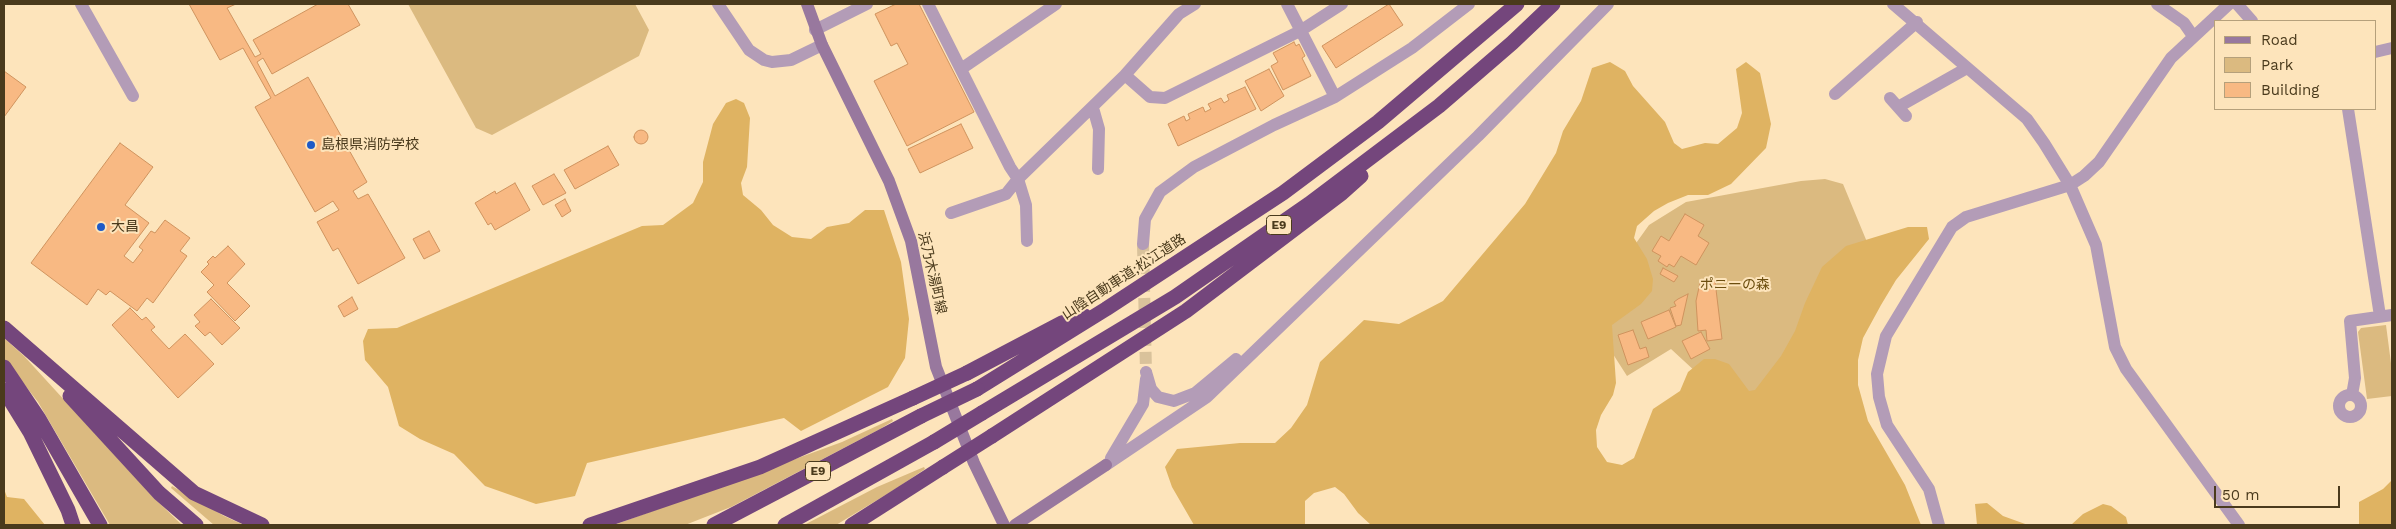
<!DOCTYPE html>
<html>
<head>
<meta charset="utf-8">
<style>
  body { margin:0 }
  #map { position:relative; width:2396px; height:529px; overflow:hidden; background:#fde4bb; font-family:"Work Sans",sans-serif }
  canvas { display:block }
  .frame { position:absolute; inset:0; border:5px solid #4a3a1c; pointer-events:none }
  .legend { position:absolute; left:2214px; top:20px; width:162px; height:90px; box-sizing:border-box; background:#fde4bb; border:1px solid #b5a07b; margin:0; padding:6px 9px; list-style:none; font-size:15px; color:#4a3a1c }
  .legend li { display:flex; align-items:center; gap:10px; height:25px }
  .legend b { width:25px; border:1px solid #b5a07b }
  .scale { position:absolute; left:2214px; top:486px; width:126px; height:22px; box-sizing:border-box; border:2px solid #4a3a1c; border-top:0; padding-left:6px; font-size:15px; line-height:18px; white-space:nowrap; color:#4a3a1c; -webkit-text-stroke:4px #fde4bb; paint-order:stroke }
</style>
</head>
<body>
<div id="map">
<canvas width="2396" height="529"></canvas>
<div class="frame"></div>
<ul class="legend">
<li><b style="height:6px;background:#98789e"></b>Road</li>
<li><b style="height:14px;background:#dbba80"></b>Park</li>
<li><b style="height:14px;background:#f8b983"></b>Building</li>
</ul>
<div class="scale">50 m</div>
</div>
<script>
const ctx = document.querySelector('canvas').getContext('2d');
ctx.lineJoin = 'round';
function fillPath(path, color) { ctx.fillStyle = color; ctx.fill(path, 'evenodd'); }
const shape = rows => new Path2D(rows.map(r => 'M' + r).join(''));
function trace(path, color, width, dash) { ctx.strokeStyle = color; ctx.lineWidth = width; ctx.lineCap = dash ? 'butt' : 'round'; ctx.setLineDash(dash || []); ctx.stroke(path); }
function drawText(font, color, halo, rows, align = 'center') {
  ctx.font = font + ' "Work Sans","Noto Sans JP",sans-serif'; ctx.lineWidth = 4; ctx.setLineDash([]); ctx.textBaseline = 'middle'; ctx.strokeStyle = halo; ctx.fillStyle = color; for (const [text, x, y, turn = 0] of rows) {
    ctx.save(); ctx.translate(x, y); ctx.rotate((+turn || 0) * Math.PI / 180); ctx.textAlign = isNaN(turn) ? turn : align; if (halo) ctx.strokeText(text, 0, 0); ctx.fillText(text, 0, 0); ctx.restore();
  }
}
fillPath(shape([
  [408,4,635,4,649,30,639,56,492,135,476,128],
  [1825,179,1843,184,1867,242,1748,420,1671,349,1627,376,1595,326,1619,267,1649,225,1686,202,1801,181],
  [2386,325,2392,371,2392,396,2367,399,2358,332,2361,328],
  [4,338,24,356,152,496,182,525,110,525,38,402,4,358],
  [892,419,893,421,880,429,731,507,685,525,614,525,842,442],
  [924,467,925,469,897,488,836,525,804,525,877,487],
  [172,486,224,516,244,525,214,525,171,488]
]), '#dbba80');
fillPath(shape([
  [1610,62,1625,71,1633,86,1665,122,1674,143,1682,149,1705,143,1718,144,1737,128,1742,113,1736,69,1746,62,1760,73,1771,124,1766,148,1731,184,1708,195,1688,195,1668,203,1654,211,1637,226,1634,238,1647,259,1653,279,1652,291,1641,304,1612,325,1616,383,1613,395,1601,415,1596,430,1597,447,1607,462,1622,465,1634,458,1653,409,1680,391,1688,372,1704,359,1715,359,1729,364,1749,391,1755,390,1781,356,1795,331,1805,303,1822,267,1846,246,1908,227,1927,227,1929,239,1896,280,1881,305,1863,338,1858,360,1858,385,1868,421,1905,485,1921,525,1371,525,1358,513,1344,494,1335,487,1314,493,1305,501,1305,525,1194,525,1172,487,1165,467,1177,449,1240,443,1275,443,1291,428,1307,405,1320,362,1364,320,1399,324,1443,301,1525,204,1556,153,1563,131,1581,101,1592,68],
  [736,99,744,103,750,118,747,167,741,183,743,195,761,210,773,225,792,237,811,239,827,227,849,223,865,210,884,210,901,262,909,319,905,358,888,387,801,431,784,418,587,463,575,496,536,504,485,486,454,454,420,439,399,426,388,387,365,360,363,341,368,329,397,328,642,226,663,225,693,203,703,182,703,162,713,124,726,103],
  [2392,480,2392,525,2359,525,2359,502,2383,489],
  [4,489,7,497,24,499,45,525,4,525],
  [1987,503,2003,516,2028,525,1977,525,1975,504],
  [2103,504,2111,506,2126,517,2128,525,2071,525,2083,514]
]), '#dfb362');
const building = shape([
  [189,4,236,4,227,8,255,57,261,54,253,40,318,4,348,4,360,25,272,74,263,58,257,62,275,96,308,77,367,182,353,191,358,199,368,194,405,258,358,284,338,248,333,251,317,222,339,210,333,201,315,212,255,107,271,98,243,48,220,60,189,4],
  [896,4,919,4,974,112,907,146,874,81,908,64,897,43,891,46,875,14,896,4],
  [1389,4,1403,25,1336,68,1322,46,1389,4],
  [1294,42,1296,46,1299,44,1305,56,1302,58,1311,76,1283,90,1271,66,1278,62,1273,53,1294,42],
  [1269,69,1284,96,1261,111,1245,81,1269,69],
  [4,71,26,87,4,117,4,71],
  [1245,87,1256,109,1178,146,1168,124,1184,116,1186,121,1190,119,1188,114,1203,107,1205,112,1211,109,1208,104,1221,98,1224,103,1229,100,1227,95,1245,87],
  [961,124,973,148,920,173,908,149,961,124],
  '634 137a7 7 0 1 1 14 0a7 7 0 1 1-14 0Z',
  [120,143,153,167,125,205,149,223,124,256,133,263,143,250,139,247,151,231,155,233,165,220,190,238,180,251,187,256,153,303,147,298,137,311,110,291,106,295,98,289,87,305,31,263,120,143],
  [608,146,619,165,575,189,564,170,608,146],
  [554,174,566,193,543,205,532,186,554,174],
  [515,183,530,210,495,230,491,223,488,225,475,203,495,191,496,194,515,183],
  [565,199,571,211,562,217,555,205,565,199],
  [1685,214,1704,225,1698,236,1709,243,1696,265,1681,256,1674,267,1669,264,1667,267,1658,261,1661,256,1652,251,1661,236,1669,241,1685,214],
  [429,231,440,251,424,259,413,239,429,231],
  [228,246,245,264,227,283,250,306,235,321,207,292,214,285,201,272,209,264,207,262,213,256,215,258,228,246],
  [1663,268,1678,276,1674,282,1660,274,1663,268],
  [1715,281,1722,339,1707,341,1706,330,1698,331,1696,301,1700,283,1715,281],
  [1688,294,1681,325,1676,326,1670,308,1676,306,1674,302,1678,299,1688,294],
  [352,297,358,309,344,317,338,306,352,297],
  [211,299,240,328,222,345,210,332,205,336,195,326,200,322,194,315,211,299],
  [130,308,142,320,146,317,155,327,151,330,169,349,185,334,214,364,178,398,112,325,130,308],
  [1669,310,1676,327,1648,339,1641,322,1669,310],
  [1633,330,1640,349,1646,347,1649,357,1628,365,1618,335,1633,330],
  [1701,332,1710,349,1691,359,1682,341,1701,332]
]);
fillPath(building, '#f8b983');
trace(building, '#cf935e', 1);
trace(shape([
  [1143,244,1146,372]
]), '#d9c29b', 12, [12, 6]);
trace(shape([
  [81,4,133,96],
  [718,4,749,50,764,60,772,62,791,60,822,45],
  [928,4,1010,167,1018,179,1125,75],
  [1195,4,1179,14,1125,75,1150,97,1165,98,1300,31,1342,4],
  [1287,4,1335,97],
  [1893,4,2027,119,2044,143,2070,185,2096,245,2115,347,2126,369,2239,525],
  [2157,4,2184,23,2193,36],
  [2237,4,2252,21],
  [815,30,867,4],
  [2375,52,2392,48],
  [961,69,1056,4],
  [1835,94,1917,22],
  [1890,98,1906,116],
  [1898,107,1967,68],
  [1093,108,1099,129,1098,169],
  [2348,109,2380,316],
  [1018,179,1026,205,1027,241],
  [951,213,1006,194,1018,179],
  [1143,244,1145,219,1160,192,1194,167,1274,125,1335,97,1412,48,1469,4],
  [1146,372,1151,389,1158,397,1174,401,1195,393,1236,359],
  [2352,395,2355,378,2350,321,2392,315],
  '2339 406a11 11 0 1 1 22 0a11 11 0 1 1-22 0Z',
  [1111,458,1143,404,1146,379],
  [1106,465,1207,397,1478,136,1608,4],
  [1939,525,1929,489,1887,425,1879,397,1877,374,1886,336,1952,227,1966,217,2070,185,2084,176,2099,162,2171,58,2229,4]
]), '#b39cb7', 12);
trace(shape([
  [807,4,822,45,889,181,911,241,936,367,974,463,1004,525],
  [1015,525,1106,465]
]), '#98789e', 12);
trace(shape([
  [4,328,194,493,262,525],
  [4,367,39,419,100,525],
  [967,373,1062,323,1085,316],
  [977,389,1106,309,1283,193,1378,122,1517,4],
  [4,390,30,432,68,510,73,525],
  [70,396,159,493,196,525],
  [982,413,1175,297,1309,204,1439,106,1512,43,1553,4],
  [992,436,1186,311,1342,193,1361,176],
  [590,525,760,467,913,398],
  [714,525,921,416],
  [785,525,934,442],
  [852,525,943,467]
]), '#74467c', 15);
trace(shape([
  [913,398,967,373],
  [921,416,977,389],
  [934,442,982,413],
  [943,467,992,436]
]), '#74467c', 15);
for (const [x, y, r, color] of [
  [311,145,5,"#1e5ac7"],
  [101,227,5,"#1e5ac7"]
]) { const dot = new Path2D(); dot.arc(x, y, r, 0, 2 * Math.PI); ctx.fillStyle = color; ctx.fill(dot); trace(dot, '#fde4bb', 2); }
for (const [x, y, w] of [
  [1279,225,25],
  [818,471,25]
]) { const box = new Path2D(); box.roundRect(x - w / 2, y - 9.5, w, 19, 4); ctx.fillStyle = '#fde4bb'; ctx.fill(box); trace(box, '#4a3a1c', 1); }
drawText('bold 12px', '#4a3a1c', null, [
  ["E9",1279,225],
  ["E9",818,471]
]);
drawText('14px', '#4a3a1c', '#fde4bb', [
  ["島根県消防学校",321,145],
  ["大昌",111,227]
], 'left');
drawText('14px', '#4a3a1c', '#fde4bb', [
  ["浜乃木湯町線",932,273,77],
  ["山陰自動車道;松江道路",1124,277,-33]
]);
drawText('14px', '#6c4e0f', '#fde4bb', [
  ["ポニーの森",1735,285]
]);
</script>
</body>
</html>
